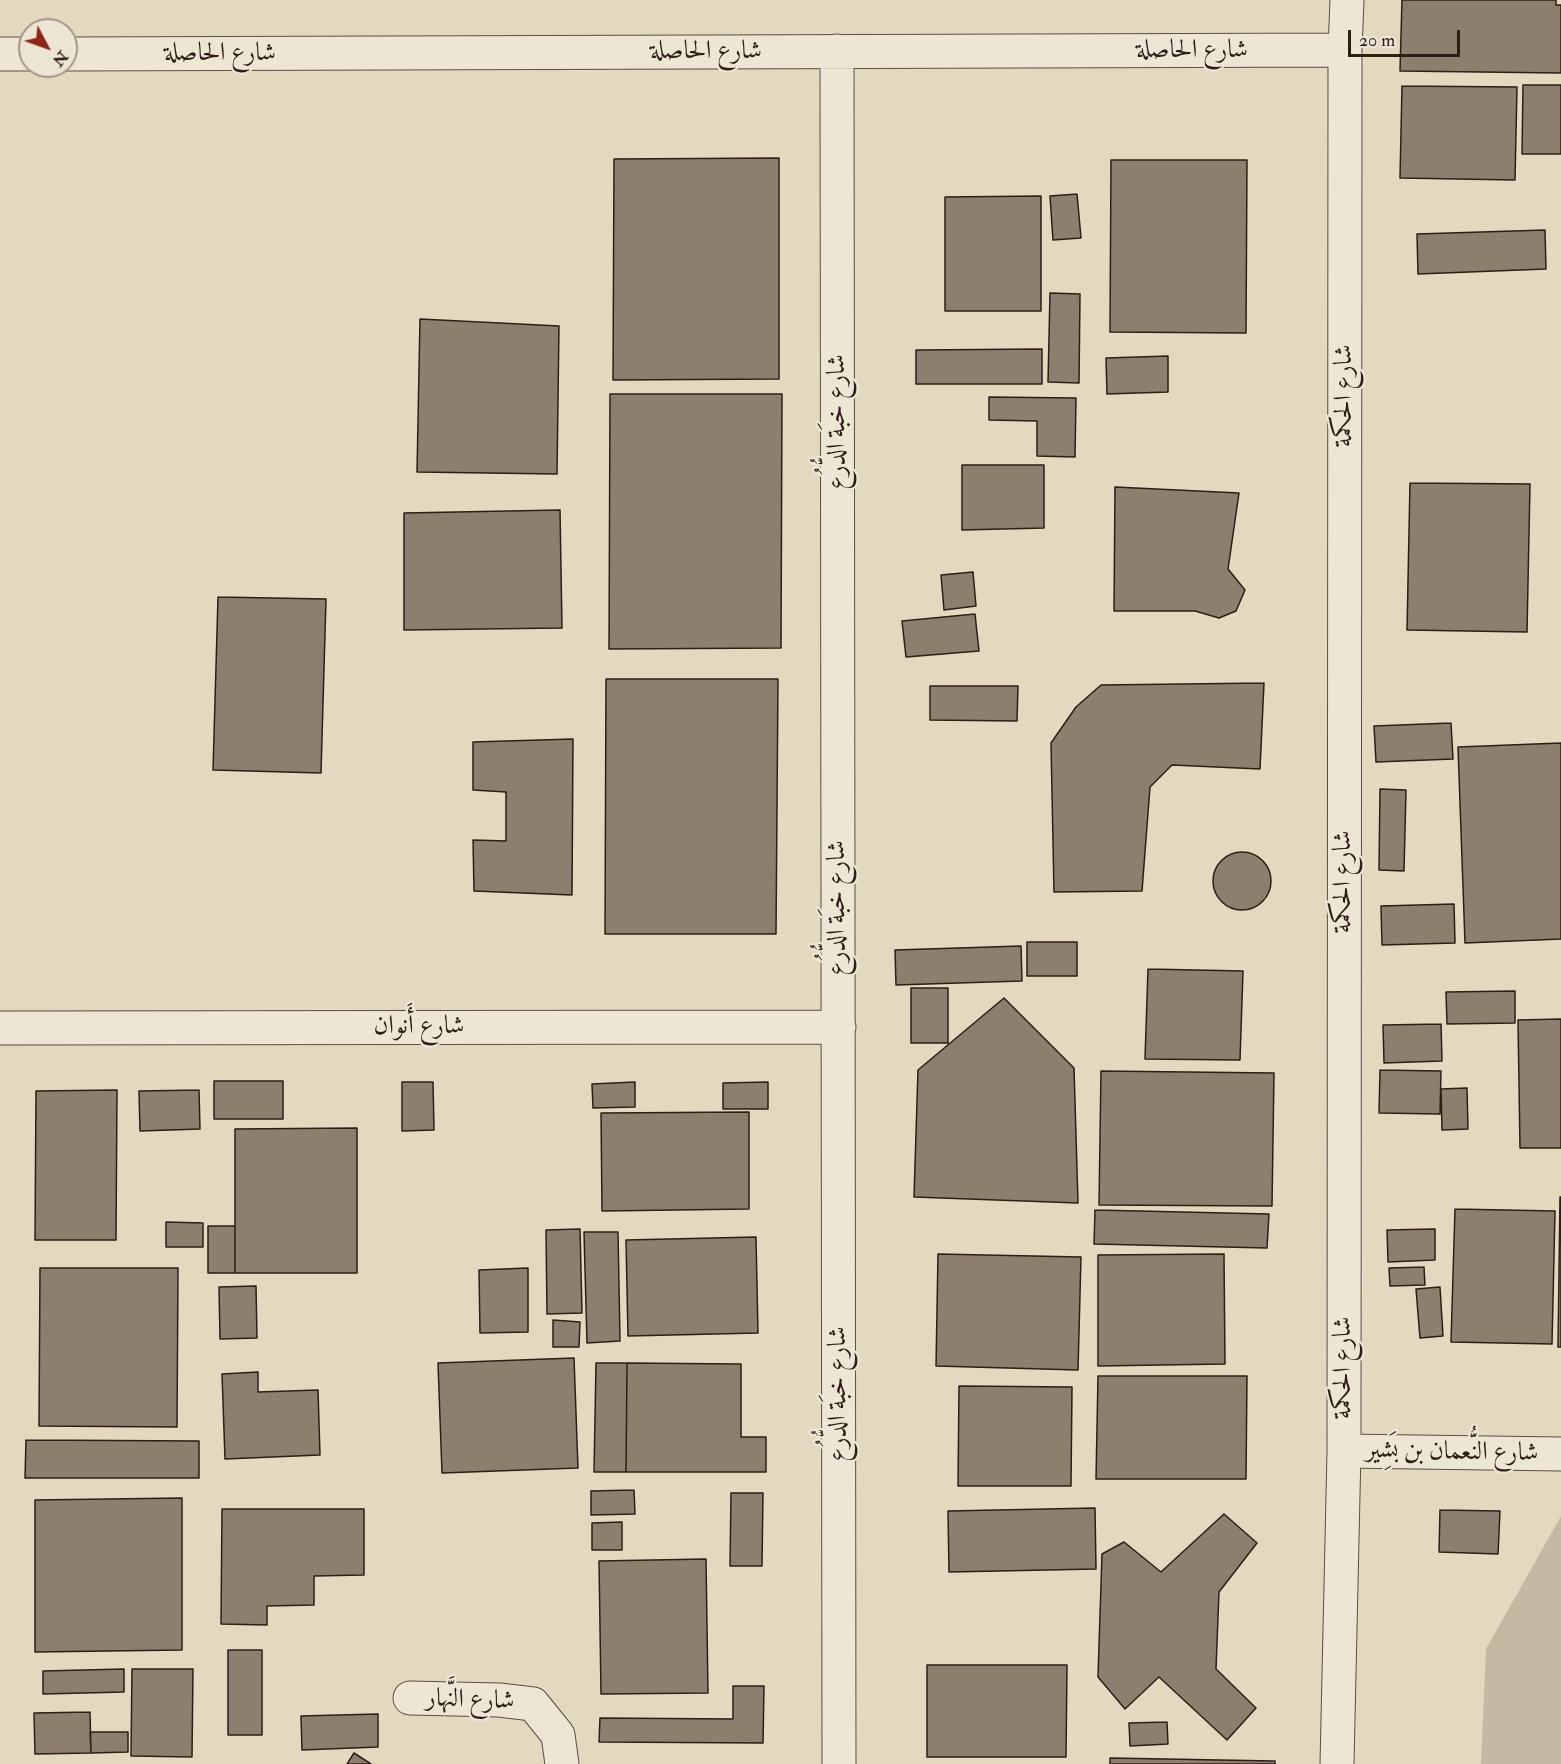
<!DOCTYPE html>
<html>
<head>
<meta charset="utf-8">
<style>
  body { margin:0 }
  #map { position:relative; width:1561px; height:1764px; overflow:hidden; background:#e3d9bf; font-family:"IM FELL Double Pica",serif }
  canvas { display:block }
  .north { position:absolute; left:18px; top:18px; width:60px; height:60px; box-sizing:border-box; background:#ede6d5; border:2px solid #a19689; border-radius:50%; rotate:131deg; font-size:16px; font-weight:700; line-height:24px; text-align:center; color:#2e1e17 }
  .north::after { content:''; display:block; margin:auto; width:21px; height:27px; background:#8f2418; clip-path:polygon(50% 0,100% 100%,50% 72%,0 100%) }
  .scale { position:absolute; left:1348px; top:30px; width:112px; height:27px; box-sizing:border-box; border:3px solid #2e1e17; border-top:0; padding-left:8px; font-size:18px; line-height:21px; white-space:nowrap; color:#2e1e17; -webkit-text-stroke:4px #ede6d5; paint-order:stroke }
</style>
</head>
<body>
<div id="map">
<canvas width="1561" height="1764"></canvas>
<div class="north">N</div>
<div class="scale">20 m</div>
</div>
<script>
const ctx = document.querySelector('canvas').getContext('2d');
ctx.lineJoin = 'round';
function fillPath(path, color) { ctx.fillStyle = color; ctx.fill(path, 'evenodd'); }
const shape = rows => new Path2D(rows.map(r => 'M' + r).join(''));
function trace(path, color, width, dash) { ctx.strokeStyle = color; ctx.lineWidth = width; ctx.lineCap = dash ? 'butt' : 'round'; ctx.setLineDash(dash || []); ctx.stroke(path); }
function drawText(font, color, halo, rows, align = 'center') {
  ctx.font = font + ' "IM FELL Double Pica",Amiri,serif'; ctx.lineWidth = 4.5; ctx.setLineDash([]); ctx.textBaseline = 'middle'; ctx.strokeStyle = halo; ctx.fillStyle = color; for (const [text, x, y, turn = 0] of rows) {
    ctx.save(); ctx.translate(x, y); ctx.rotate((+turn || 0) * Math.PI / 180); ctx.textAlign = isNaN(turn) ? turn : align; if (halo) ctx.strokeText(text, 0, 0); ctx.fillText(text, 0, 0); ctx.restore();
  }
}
fillPath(shape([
  [1561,1516,1561,1764,1481,1764,1486,1649]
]), '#c4b9a2');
const building = shape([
  [1402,0,1556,0,1556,5,1561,5,1561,73,1400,71,1402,0],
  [1523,85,1561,85,1561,154,1522,154,1523,85],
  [1402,86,1517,87,1515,180,1400,178,1402,86],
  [779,158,779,379,613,380,614,159,779,158],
  [1111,160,1247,160,1246,333,1110,332,1111,160],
  [1077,194,1081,238,1053,240,1050,196,1077,194],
  [1041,196,1041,311,945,311,945,197,1041,196],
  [1545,230,1546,269,1418,274,1417,234,1545,230],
  [1050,293,1080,294,1079,383,1048,382,1050,293],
  [420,319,559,326,557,474,417,472,420,319],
  [1042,349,1042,384,916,384,916,350,1042,349],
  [1168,356,1168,392,1107,394,1106,358,1168,356],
  [610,394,782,394,781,648,609,649,610,394],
  [989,397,1076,398,1075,457,1037,456,1037,421,989,420,989,397],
  [962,465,1044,465,1044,528,962,530,962,465],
  [1410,483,1530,484,1527,632,1407,630,1410,483],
  [1115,487,1239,493,1228,569,1245,590,1236,611,1219,618,1195,611,1114,611,1115,487],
  [560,510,562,628,404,630,404,513,560,510],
  [973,572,976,606,944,610,941,575,973,572],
  [218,597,326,599,321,773,213,770,218,597],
  [975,614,979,651,906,657,902,621,975,614],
  [606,679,778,679,776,934,605,934,606,679],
  [1264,683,1260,769,1172,765,1150,787,1142,891,1054,892,1051,743,1076,707,1101,685,1264,683],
  [930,686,1018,686,1017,721,930,720,930,686],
  [1451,723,1453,759,1376,762,1374,726,1451,723],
  [573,739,572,895,474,891,473,840,506,841,506,792,473,790,473,742,573,739],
  [1561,743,1561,939,1465,943,1458,747,1561,743],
  [1380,789,1406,790,1404,871,1379,870,1380,789],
  '1213 881a29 29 0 1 1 58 0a29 29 0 1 1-58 0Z',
  [1454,904,1455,943,1382,945,1381,906,1454,904],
  [1027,942,1077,942,1077,976,1027,976,1027,942],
  [1021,946,1022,981,896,985,895,950,1021,946],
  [1148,969,1243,971,1240,1060,1145,1059,1148,969],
  [911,988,948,988,948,1043,911,1043,911,988],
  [1515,991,1515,1023,1447,1024,1446,992,1515,991],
  [1004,998,1074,1068,1078,1203,914,1197,918,1070,1004,998],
  [1561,1019,1561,1148,1520,1148,1518,1020,1561,1019],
  [1441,1024,1442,1061,1384,1063,1383,1025,1441,1024],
  [1380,1070,1441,1071,1440,1114,1379,1113,1380,1070],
  [1101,1071,1274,1073,1272,1206,1099,1205,1101,1071],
  [214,1081,283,1081,283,1119,214,1119,214,1081],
  [402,1082,433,1082,434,1130,402,1131,402,1082],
  [635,1082,635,1107,593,1108,592,1084,635,1082],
  [768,1082,768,1109,723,1109,723,1083,768,1082],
  [1467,1088,1468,1129,1442,1130,1441,1089,1467,1088],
  [117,1090,116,1240,35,1240,36,1091,117,1090],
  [199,1090,200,1129,140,1131,139,1091,199,1090],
  [749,1112,749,1209,602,1211,601,1113,749,1112],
  [357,1128,357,1273,235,1273,235,1129,357,1128],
  [1560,1197,1561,1197,1561,1347,1558,1347,1560,1197],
  [1455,1209,1555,1211,1552,1344,1451,1342,1455,1209],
  [1095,1210,1269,1214,1267,1248,1094,1244,1095,1210],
  [166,1222,203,1223,203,1247,166,1247,166,1222],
  [208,1226,235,1226,235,1273,208,1273,208,1226],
  [580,1229,582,1313,547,1314,546,1230,580,1229],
  [1435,1229,1435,1260,1388,1262,1387,1230,1435,1229],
  [584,1232,618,1232,620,1341,587,1343,584,1232],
  [756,1237,758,1333,628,1336,626,1240,756,1237],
  [938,1254,1081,1257,1078,1370,936,1366,938,1254],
  [1224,1254,1225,1364,1098,1366,1098,1255,1224,1254],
  [1424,1267,1425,1285,1390,1286,1389,1268,1424,1267],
  [40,1268,178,1268,177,1427,39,1426,40,1268],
  [528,1268,528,1332,480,1333,479,1270,528,1268],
  [256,1286,257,1338,220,1339,219,1287,256,1286],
  [1440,1287,1443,1336,1420,1338,1416,1289,1440,1287],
  [553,1320,580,1322,579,1347,553,1347,553,1320],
  [574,1358,578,1468,442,1473,438,1363,574,1358],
  [596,1363,627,1363,626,1472,594,1472,596,1363],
  [627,1363,741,1364,741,1437,766,1437,766,1472,626,1472,627,1363],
  [258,1372,258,1392,318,1390,320,1455,225,1459,222,1374,258,1372],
  [1098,1376,1247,1376,1246,1479,1096,1479,1098,1376],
  [959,1386,1072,1387,1071,1486,958,1486,959,1386],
  [26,1440,199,1441,199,1478,25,1478,26,1440],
  [634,1490,635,1514,591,1515,591,1491,634,1490],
  [731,1493,763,1493,762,1566,730,1566,731,1493],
  [182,1498,182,1650,35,1652,35,1500,182,1498],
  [1095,1508,1096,1569,949,1572,948,1511,1095,1508],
  [222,1509,364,1509,364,1575,314,1576,314,1605,267,1606,267,1625,221,1624,222,1509],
  [1440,1510,1500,1511,1498,1554,1439,1552,1440,1510],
  [1224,1514,1257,1543,1219,1592,1216,1669,1256,1708,1227,1740,1159,1677,1125,1709,1098,1677,1102,1554,1124,1542,1161,1572,1224,1514],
  [622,1522,622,1550,592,1550,592,1523,622,1522],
  [706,1559,708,1693,601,1694,599,1561,706,1559],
  [228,1650,262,1650,262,1735,228,1735,228,1650],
  [927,1665,1067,1665,1066,1757,927,1757,927,1665],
  [124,1669,124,1692,43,1694,43,1671,124,1669],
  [132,1669,193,1669,192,1757,131,1756,132,1669],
  [733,1686,764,1686,763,1743,599,1742,600,1718,733,1719,733,1686],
  [90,1712,91,1753,35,1754,34,1713,90,1712],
  [378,1714,378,1747,302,1750,301,1716,378,1714],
  [1167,1722,1168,1744,1130,1746,1129,1723,1167,1722],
  [90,1732,128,1732,128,1752,91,1753,90,1732],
  [354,1753,371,1764,347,1764,354,1753],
  [1110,1758,1275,1761,1275,1764,1110,1764,1110,1758]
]);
fillPath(building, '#8c7f6e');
trace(building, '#2e1e17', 1.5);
const minor = shape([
  [837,51,839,1764],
  [0,54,30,54],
  [66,54,1345,50],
  [0,1028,839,1027],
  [1344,1451,1561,1454],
  [410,1698,499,1700,533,1704,558,1735,562,1764],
  [1337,1764,1344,1451,1345,50,1347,0]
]);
trace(minor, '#5b4d41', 35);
trace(minor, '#ede6d5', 33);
drawText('26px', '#2e1e17', '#ede6d5', [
  ["شارع الحاصلة",1192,51],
  ["شارع الحاصلة",706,52],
  ["شارع الحاصلة",220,54],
  ["شارع الحكمة",1345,396,-90],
  ["شارع خبَة الدُّرُع",838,422,-90],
  ["شارع الحكمة",1344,882,-90],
  ["شارع خبَة الدُّرُع",838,908,-90],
  ["شارع أَنوان",419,1027],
  ["شارع الحكمة",1344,1368,-90],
  ["شارع خبَة الدُّرُع",839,1394,-90],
  ["شارع النُّعمان بن بَشِير",1452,1453,1],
  ["شارع النَّهار",470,1701,2]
]);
</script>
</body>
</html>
